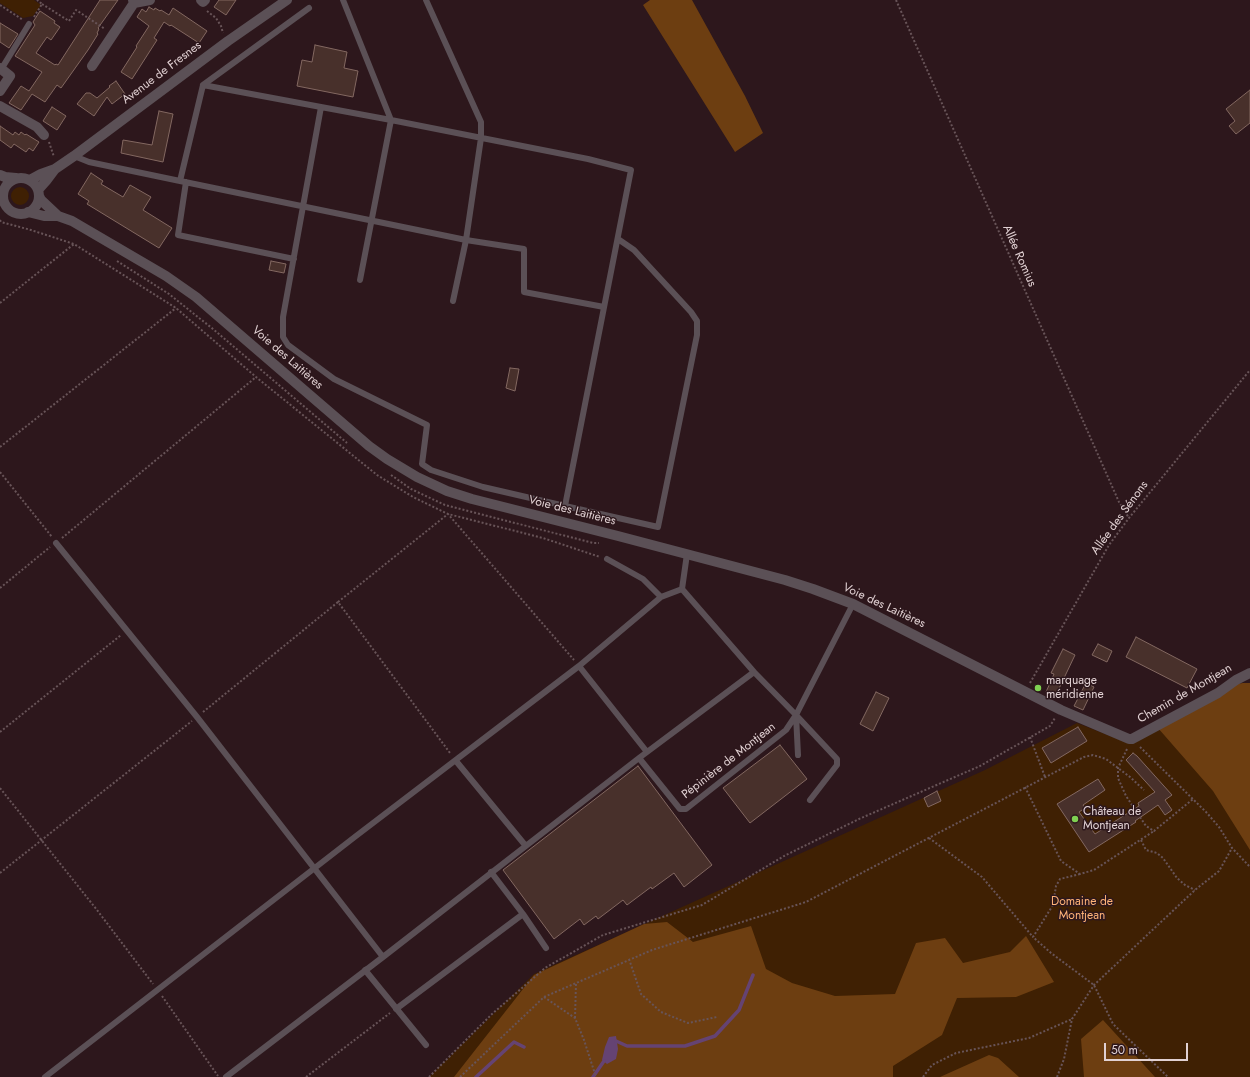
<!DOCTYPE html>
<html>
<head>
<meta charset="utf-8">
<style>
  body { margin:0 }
  #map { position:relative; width:1250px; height:1077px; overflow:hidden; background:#2d171c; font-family:Jost,sans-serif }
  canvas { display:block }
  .scale { position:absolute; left:1104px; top:1043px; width:84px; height:18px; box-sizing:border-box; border:2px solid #e1d1d3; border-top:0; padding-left:5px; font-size:12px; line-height:14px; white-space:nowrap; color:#e1d1d3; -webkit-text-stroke:3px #2d171c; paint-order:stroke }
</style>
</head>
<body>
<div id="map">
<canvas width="1250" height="1077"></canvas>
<div class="scale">50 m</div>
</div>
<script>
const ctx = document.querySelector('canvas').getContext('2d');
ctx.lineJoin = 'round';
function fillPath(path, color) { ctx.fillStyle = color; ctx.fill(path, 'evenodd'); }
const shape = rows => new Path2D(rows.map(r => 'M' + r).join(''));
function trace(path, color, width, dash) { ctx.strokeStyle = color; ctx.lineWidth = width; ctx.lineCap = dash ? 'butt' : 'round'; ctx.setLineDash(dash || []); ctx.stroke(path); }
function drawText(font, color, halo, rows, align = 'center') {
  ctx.font = font + ' Jost,sans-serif'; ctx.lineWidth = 3; ctx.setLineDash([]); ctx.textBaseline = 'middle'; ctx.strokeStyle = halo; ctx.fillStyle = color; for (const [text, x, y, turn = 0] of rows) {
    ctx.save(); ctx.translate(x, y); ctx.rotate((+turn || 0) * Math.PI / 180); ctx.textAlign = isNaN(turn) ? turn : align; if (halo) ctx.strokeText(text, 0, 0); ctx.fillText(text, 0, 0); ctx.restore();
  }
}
fillPath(shape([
  [0,0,34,0,41,5,33,16,23,18,0,3],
  '11 196a9 9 0 1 1 18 0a9 9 0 1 1-18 0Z',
  [1243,683,1250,683,1250,1077,429,1077,534,974,985,770,1077,723,1128,743]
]), '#3f2003');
fillPath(shape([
  [650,0,692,0,745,96,763,133,735,152,643,5],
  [1243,683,1250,683,1250,850,1213,791,1158,728,1231,685],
  [667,922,693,942,751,926,766,969,792,983,835,996,895,994,916,943,945,938,963,963,1010,952,1026,936,1054,982,1016,997,957,998,942,1035,893,1066,893,1077,454,1077,534,975,644,924],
  [1103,1020,1155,1077,1084,1077,1081,1039],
  [989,1055,998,1058,1019,1077,940,1077]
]), '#6d3e11');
fillPath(shape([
  [616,1036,618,1049,616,1059,607,1064,602,1060,605,1047,609,1037]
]), '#654373');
trace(shape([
  [616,1041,627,1046,685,1046,715,1036,739,1010,753,975],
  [476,1077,514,1042,524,1047],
  [593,1077,604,1061]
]), '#654373', 3.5);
const building = shape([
  [100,0,118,0,98,28,99,29,97,33,98,34,88,50,61,88,57,85,45,102,32,94,21,110,9,103,21,86,29,91,42,72,15,56,35,25,33,22,40,11,55,21,54,23,60,27,51,40,47,37,36,53,55,65,56,64,58,65,100,0],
  [219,0,236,0,226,15,214,7,219,0],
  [149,7,154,10,155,8,160,11,161,10,169,15,173,8,207,31,199,43,171,25,170,26,164,22,154,38,157,40,132,79,121,72,137,47,136,46,149,26,137,17,142,9,146,12,149,7],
  [0,23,18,34,9,48,0,42,0,23],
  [315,45,347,52,344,68,358,71,353,97,297,86,302,60,312,62,315,45],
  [116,81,125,94,112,104,107,97,94,116,77,104,86,93,90,93,97,98,110,87,109,86,116,81],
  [1250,90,1250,123,1236,134,1229,126,1235,121,1226,109,1250,90],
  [52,107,66,116,57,130,43,121,52,107],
  [159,111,173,114,163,162,121,153,123,140,152,145,159,111],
  [0,126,13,135,15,132,19,135,21,132,25,135,26,134,39,142,33,151,29,148,26,152,14,144,11,148,0,140,0,126],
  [91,173,103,181,101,184,123,197,130,185,151,197,143,210,172,228,159,248,87,204,89,201,78,194,91,173],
  [271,261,286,264,284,273,269,270,271,261],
  [510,368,519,369,515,391,506,388,510,368],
  [1136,637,1197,669,1187,688,1126,657,1136,637],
  [1098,644,1112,651,1107,662,1092,655,1098,644],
  [1063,649,1075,655,1055,697,1046,692,1054,674,1051,673,1063,649],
  [1086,683,1094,687,1083,710,1074,706,1086,683],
  [876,692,889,698,873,731,860,724,876,692],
  [1078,727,1087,741,1051,763,1042,748,1078,727],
  [780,745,807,779,750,823,723,788,780,745],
  [1133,753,1137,756,1172,795,1165,800,1172,810,1165,815,1158,805,1135,821,1136,822,1089,852,1057,804,1098,779,1105,790,1083,805,1085,808,1079,812,1095,834,1139,806,1138,803,1155,792,1126,760,1133,753],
  [638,766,712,865,684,887,674,873,652,889,651,887,627,905,623,900,598,919,596,916,584,925,580,919,554,939,503,870,638,766],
  [937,791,941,801,928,807,924,798,937,791]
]);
fillPath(building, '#48302b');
trace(building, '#836861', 1);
trace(shape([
  [896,0,1119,502,1129,518],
  [42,4,69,21,76,10,105,29],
  [0,5,23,20],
  [207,11,216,18,221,26,223,33],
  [34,17,42,4,37,0],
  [49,142,54,157],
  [0,220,1,222,31,230,74,244,176,308,256,377,377,475,413,497,448,514,543,538,600,557],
  [117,261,169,294,213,329,347,443],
  [0,303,74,244],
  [0,447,176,308],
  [0,472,52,537],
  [391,475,411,489,445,505,593,543,599,543],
  [62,538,256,377],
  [0,588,50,547],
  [338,602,448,514,574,660],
  [1030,683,1109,545,1129,518,1250,370],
  [203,712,338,602,450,753],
  [0,732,121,635],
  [1030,737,1045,777],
  [1140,747,1207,813,1219,827,1232,848,1250,867],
  [1127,749,1118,768,1118,778,1126,796,1146,826,1154,831,1193,799],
  [1025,787,1061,861,1080,874,1094,870,1154,831],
  [0,788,97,910,153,984],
  [929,838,982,877,1033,937],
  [1141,840,1146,850,1157,853,1163,858,1177,878,1185,885,1195,890],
  [0,873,192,721],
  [1080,874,1060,879,1056,886,1053,905,1033,937,1051,953,1094,985,1113,1024,1168,1077],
  [629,959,641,994,661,1012,688,1023,717,1017],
  [162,996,218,1076],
  [544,997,575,1018,584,1040,596,1077],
  [575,1018,576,983],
  [306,1077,390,1013],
  [429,1077,492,1014,545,968,603,935,702,905,784,856,859,819,980,766,1050,726,1055,718],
  [460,1077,544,997,652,950,806,902,1084,757,1093,755,1106,759,1130,777,1144,790],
  [923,1077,932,1065,956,1053,1029,1038,1072,1019],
  [1057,1077,1064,1059,1072,1019,1094,985,1195,890,1219,871,1232,848]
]), '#685458', 2, [2, 2]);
trace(shape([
  [343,0,391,120,360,280],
  [426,0,481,122,481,138,466,240,453,301],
  [2,68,29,24],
  [203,85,309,8],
  [74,156,89,162,180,181,203,85,321,107,391,120,588,159,631,170,565,506,483,487,431,470,422,464,427,425,334,379,288,345,283,337,283,317,321,107],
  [180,181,466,240,524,249,524,292,604,307],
  [186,182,178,235,294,259],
  [565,506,658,527,697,335,697,321,691,312,634,250,618,239],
  [56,543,197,717,383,957],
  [607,559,643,579,661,597],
  [579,666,647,752],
  [754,672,796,715,837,759,837,765,810,800],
  [796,715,798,755],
  [639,758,680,809,686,809,786,730,796,715,853,604],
  [456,761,525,845],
  [491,872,523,914,546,948],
  [365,970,426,1045],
  [396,1009,523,914],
  [45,1077,356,836,579,666,661,597,682,589],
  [226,1077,383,957,639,758,754,672,682,589,687,554]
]), '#5b5056', 6);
trace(shape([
  [201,0,203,2,205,0],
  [134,3,150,0],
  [92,66,134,3,133,0],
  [0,68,10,76,0,91],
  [0,106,37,127,44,135]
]), '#5b5056', 10);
trace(shape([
  [0,175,5,177,16,178],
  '3 196a18 18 0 1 1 36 0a18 18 0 1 1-36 0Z',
  [30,180,41,174,55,169,74,156,228,41,287,0],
  [38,190,46,181,55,169],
  [39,196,41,200,58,216],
  [28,212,44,216,58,216,72,221,166,276,196,297,369,446,387,459,417,477,447,491,472,499,618,536,785,580,813,589,853,604,1061,710,1129,739,1132,739,1218,693,1236,680,1250,673]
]), '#5b5056', 10);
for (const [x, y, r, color] of [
  [1038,688,4,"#7fd052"],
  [1075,819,4,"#7fd052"]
]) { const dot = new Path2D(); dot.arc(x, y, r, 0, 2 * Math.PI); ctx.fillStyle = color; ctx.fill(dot); trace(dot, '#2d171c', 1.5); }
drawText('12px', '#e1d1d3', '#2d171c', [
  ["Avenue de Fresnes",162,73,-37],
  ["Allée Romius",1019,256,66],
  ["Voie des Laitières",287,358,41],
  ["Voie des Laitières",572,511,14],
  ["Allée des Sénons",1120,518,-54],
  ["Voie des Laitières",884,606,25],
  ["Chemin de Montjean",1185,694,-30],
  ["Pépinière de Montjean",729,761,-38]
]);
drawText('12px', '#e1d1d3', '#2d171c', [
  ["marquage",1046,681],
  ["méridienne",1046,695],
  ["Château de",1083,812],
  ["Montjean",1083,826]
], 'left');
drawText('12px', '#ffb377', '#2d171c', [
  ["Domaine de",1082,902],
  ["Montjean",1082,916]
]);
</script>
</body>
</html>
